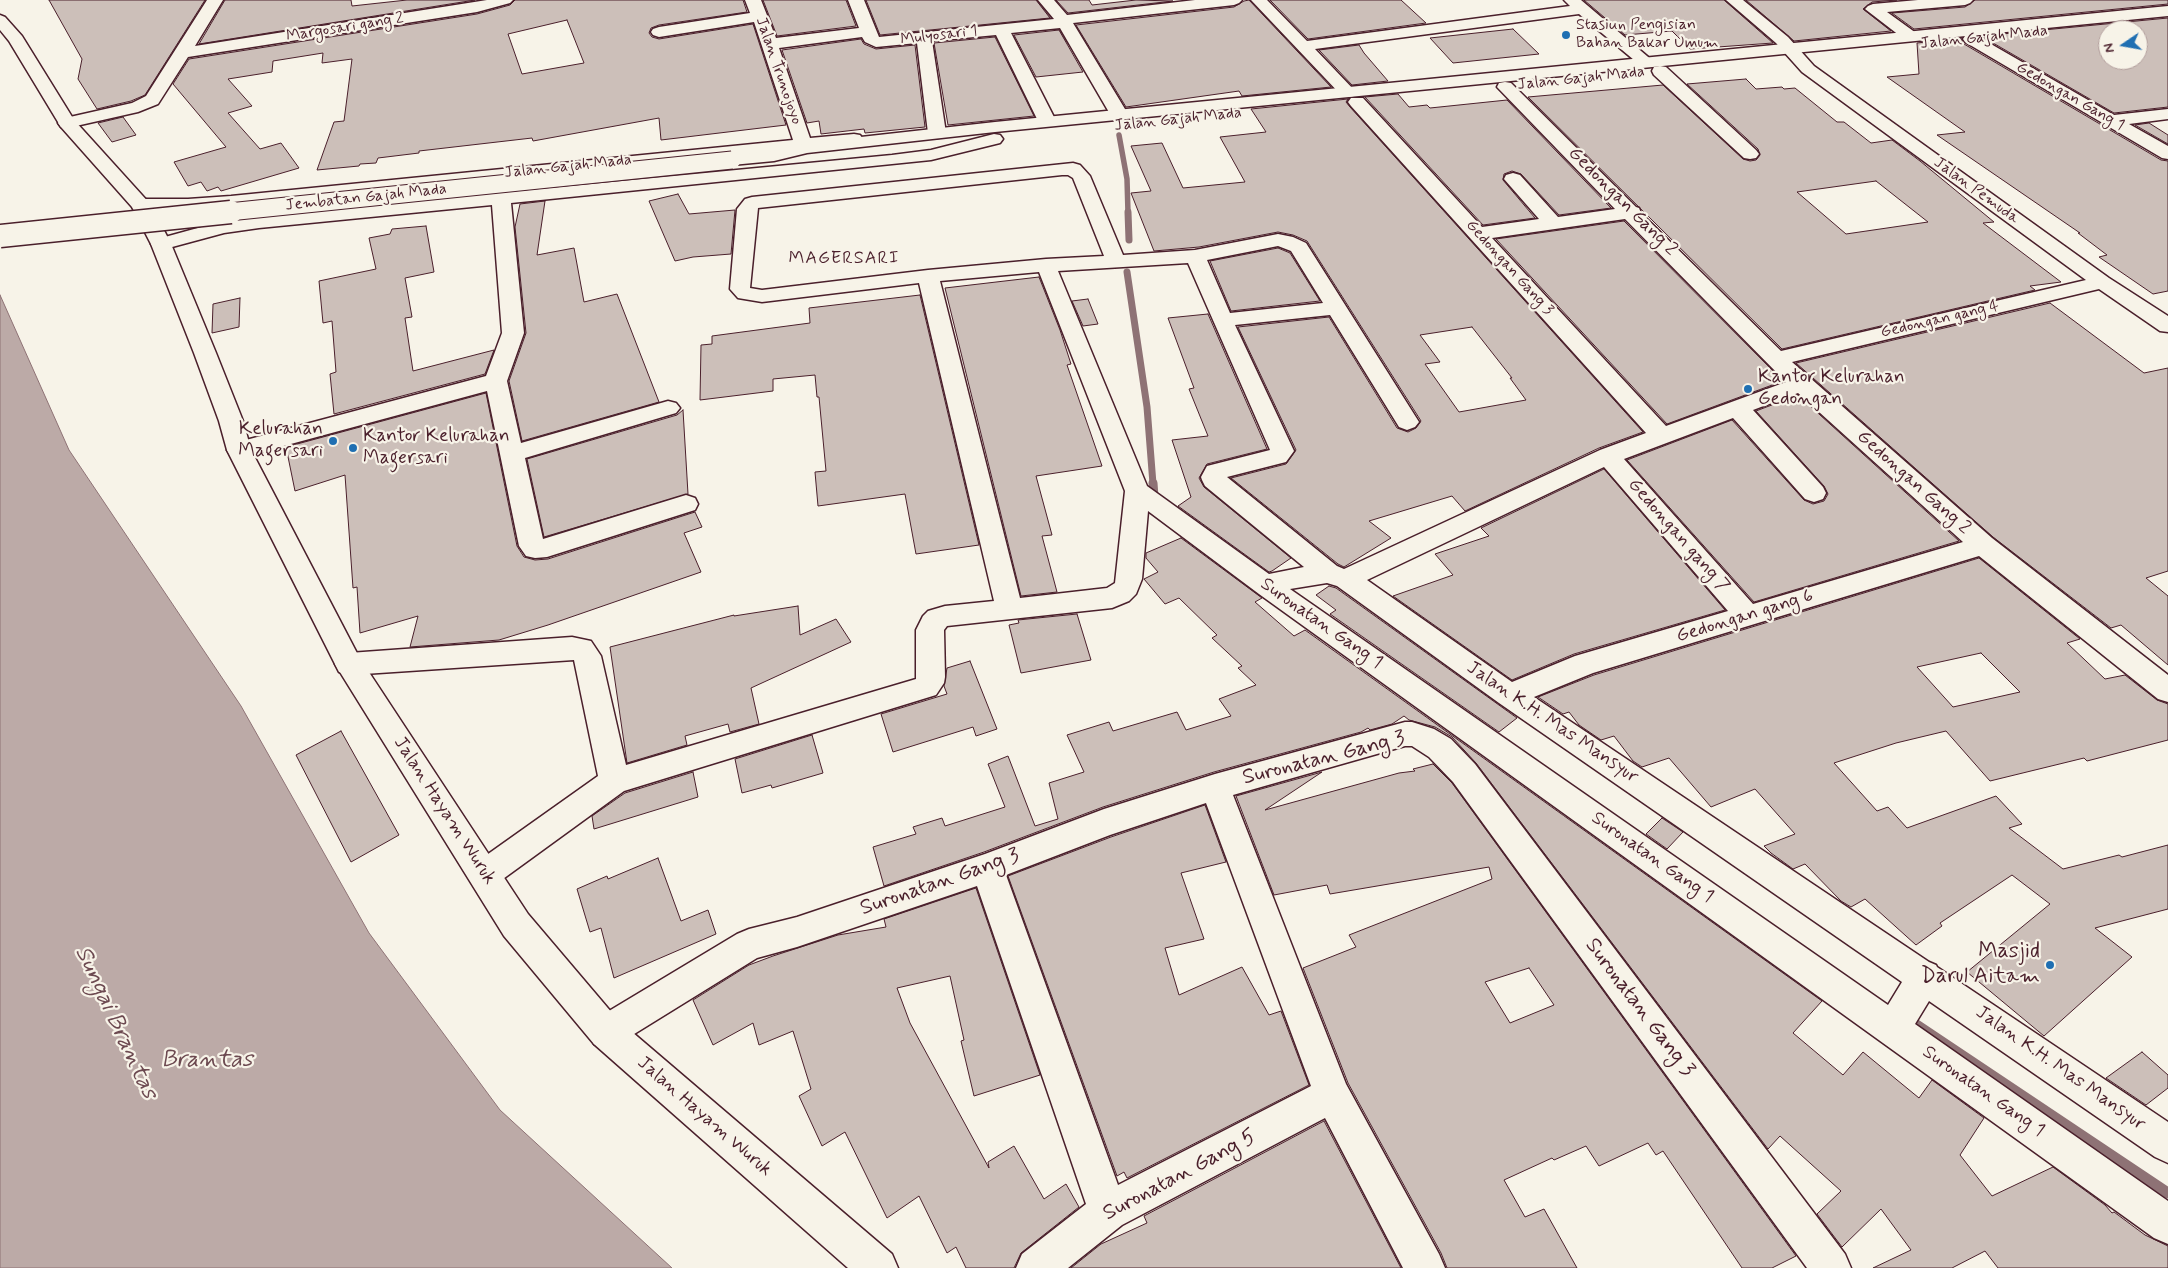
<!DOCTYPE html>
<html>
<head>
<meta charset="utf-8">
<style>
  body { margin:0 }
  #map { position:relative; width:2168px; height:1268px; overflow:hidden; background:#f7f3e8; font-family:Mynerve,sans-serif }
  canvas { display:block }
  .north { position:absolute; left:2098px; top:20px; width:50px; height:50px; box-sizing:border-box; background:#f7f3e8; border:1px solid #b29e9c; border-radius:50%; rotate:258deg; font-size:14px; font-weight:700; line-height:20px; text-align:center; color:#4a1f2b }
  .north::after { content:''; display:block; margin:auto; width:18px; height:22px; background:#1f6fb2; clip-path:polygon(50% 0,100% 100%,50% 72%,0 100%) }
</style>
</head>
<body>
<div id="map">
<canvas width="2168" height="1268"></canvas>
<div class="north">N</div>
</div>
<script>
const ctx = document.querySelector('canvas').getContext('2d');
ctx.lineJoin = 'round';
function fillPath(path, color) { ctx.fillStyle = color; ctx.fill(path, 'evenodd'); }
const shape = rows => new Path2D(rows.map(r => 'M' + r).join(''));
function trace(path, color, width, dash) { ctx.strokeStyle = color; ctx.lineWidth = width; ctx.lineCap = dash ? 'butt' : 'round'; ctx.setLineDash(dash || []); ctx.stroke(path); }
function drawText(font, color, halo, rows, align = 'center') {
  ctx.font = font + ' Mynerve,sans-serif'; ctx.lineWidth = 4.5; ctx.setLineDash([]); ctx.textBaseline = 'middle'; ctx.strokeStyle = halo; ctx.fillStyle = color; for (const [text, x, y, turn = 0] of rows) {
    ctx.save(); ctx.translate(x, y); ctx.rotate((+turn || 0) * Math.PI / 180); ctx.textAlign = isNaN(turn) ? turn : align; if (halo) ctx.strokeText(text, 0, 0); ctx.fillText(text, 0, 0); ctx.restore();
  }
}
const water = shape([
  [0,295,69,450,241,706,369,933,500,1110,672,1268,0,1268,0,295]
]);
fillPath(water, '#bcaaa7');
trace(water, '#8e7275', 1);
trace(shape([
  [1035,0,1073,46],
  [1119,135,1127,179,1128,213]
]), '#8e7275', 5.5);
trace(shape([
  [1128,212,1129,240],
  [1127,272,1147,407,1153,484]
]), '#8e7275', 7);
trace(shape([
  [1153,483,1154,497,1158,499]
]), '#8e7275', 9);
trace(shape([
  [1906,1018,2168,1193]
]), '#8e7275', 11);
const building = shape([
  [49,0,205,0,145,95,131,101,97,109,78,79,82,59,49,0],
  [225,0,351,0,352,6,407,0,475,0,199,44,225,0],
  [515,0,743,0,747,12,659,25,651,28,649,33,652,37,659,39,753,24,786,125,661,140,659,118,533,141,532,138,419,151,419,153,378,158,376,163,360,164,359,166,317,170,334,122,344,121,352,59,322,63,323,53,273,61,272,72,228,79,252,106,228,113,260,149,281,143,299,168,221,191,218,187,207,191,201,182,188,186,174,162,226,147,173,84,189,59,477,14,510,5,515,0],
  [567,20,584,63,522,74,508,34,567,20],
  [763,0,846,0,856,26,777,36,763,0],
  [866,0,1036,0,1050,18,880,35,866,0],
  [1056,0,1089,0,1092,5,1136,0,1173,1,1068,13,1056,0],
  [1249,0,1331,87,1242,96,1239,91,1126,107,1076,25,1234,7,1244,1,1249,0],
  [1270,0,1401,0,1426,23,1308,39,1270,0],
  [1584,0,1724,0,1773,43,1690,49,1672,31,1625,35,1584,0],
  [1746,0,1897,0,1872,2,1863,9,1891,31,1794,41,1746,0],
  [1975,0,2168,0,2168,4,1914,29,1892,13,1965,7,1975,0],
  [2168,18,2168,107,2114,113,1981,36,2168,18],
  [2108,30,2138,30,2138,60,2108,60,2108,30],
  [1513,29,1539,54,1453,63,1430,38,1513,29],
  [1059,30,1083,72,1036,77,1014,35,1059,30],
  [995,37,1034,116,948,125,934,43,995,37],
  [1961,38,1964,44,2161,160,2168,161,2168,291,2153,294,2099,257,2107,255,2078,233,2080,233,1937,135,1965,132,1887,77,1919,74,1917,43,1961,38],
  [861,39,864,44,876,49,915,45,925,127,865,133,864,129,821,134,819,121,807,123,782,50,861,39],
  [1359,45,1364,53,1388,81,1352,85,1319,50,1359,45],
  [1746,79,1756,89,1782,87,1784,89,1795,88,1837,122,1844,122,1871,143,1892,140,1920,161,1994,222,1983,223,2061,282,2030,286,2035,290,1782,349,1528,97,1663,85,1743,159,1750,161,1756,160,1760,155,1758,149,1687,84,1746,79],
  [1876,181,1928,222,1846,234,1797,192,1876,181],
  [1398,94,1409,107,1427,105,1430,108,1507,100,1611,208,1559,215,1521,174,1512,171,1504,174,1503,180,1535,218,1483,225,1365,97,1398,94],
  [1348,99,1346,102,1350,107,1643,432,1599,448,1465,511,1452,496,1369,521,1391,538,1344,567,1338,564,1231,478,1286,464,1296,450,1238,327,1329,317,1397,428,1408,432,1416,428,1421,421,1307,241,1293,235,1278,232,1199,247,1154,251,1131,193,1151,191,1131,146,1162,143,1183,188,1245,182,1220,137,1266,132,1251,109,1348,99],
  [1472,327,1512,378,1510,378,1526,400,1459,412,1425,364,1440,362,1420,335,1472,327],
  [123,117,136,135,112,142,98,123,123,117],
  [2149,123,2168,135,2168,144,2135,125,2149,123],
  [678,194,689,214,735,210,731,254,693,257,675,261,649,201,678,194],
  [545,201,537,255,574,248,584,302,617,294,659,402,522,441,509,381,526,333,515,227,520,204,545,201],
  [1624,221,1783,381,1667,424,1496,239,1624,221],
  [426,226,434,272,405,278,412,317,405,318,413,371,494,350,485,374,334,414,330,374,336,372,332,321,323,323,319,281,376,269,369,238,390,234,392,229,426,226],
  [1278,248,1290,253,1320,301,1231,311,1210,261,1278,248],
  [1039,277,1060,330,1071,364,1067,365,1102,466,1036,476,1052,535,1042,536,1057,592,1021,596,945,288,1039,277],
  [920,295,979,545,916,554,905,494,818,506,815,472,826,471,819,397,817,397,815,375,773,379,773,391,700,400,701,345,712,344,712,336,810,323,809,308,920,295],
  [240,298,239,327,212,333,213,304,240,298],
  [1088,299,1098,324,1083,326,1072,301,1088,299],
  [2050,303,2144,373,2168,368,2168,571,2146,578,2168,596,2168,665,2121,625,2111,628,1993,537,1796,363,2050,303],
  [1208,314,1267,449,1207,464,1199,478,1204,487,1291,558,1272,571,1269,572,1178,506,1191,497,1172,440,1208,436,1189,389,1194,388,1168,318,1208,314],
  [486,393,517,546,524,557,535,560,548,559,695,512,702,527,684,533,701,572,548,625,499,640,410,647,418,616,360,633,357,587,353,588,345,475,295,491,286,447,486,393],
  [1798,395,1959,541,1754,602,1627,460,1732,420,1804,500,1813,504,1824,501,1828,494,1824,486,1756,411,1798,395],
  [683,410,688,494,544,537,527,459,677,415,683,410],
  [1604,469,1725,610,1574,654,1512,680,1393,596,1453,575,1435,554,1489,536,1481,528,1604,469],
  [1181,538,1262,598,1255,602,1294,636,1305,630,1822,1001,1793,1033,1843,1075,1863,1052,1919,1098,1932,1080,1984,1118,1960,1155,1992,1196,2053,1167,2105,1205,2112,1213,2114,1212,2145,1235,2168,1246,2168,1268,1998,1268,1985,1251,1952,1268,1873,1268,1911,1250,1881,1209,1842,1247,1817,1214,1841,1191,1780,1136,1768,1149,1476,763,1452,737,1435,727,1409,720,1404,716,1392,724,1370,730,1368,728,1361,732,1214,772,1103,807,984,852,884,886,873,847,916,834,913,827,942,818,945,826,1005,807,988,764,1008,756,1035,826,1058,819,1049,783,1084,772,1067,735,1109,722,1113,731,1177,712,1186,730,1231,716,1219,699,1256,685,1238,668,1242,666,1212,638,1217,635,1179,598,1165,604,1144,579,1158,572,1146,558,1146,553,1181,538],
  [1979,558,2080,639,2067,643,2105,679,2125,675,2157,700,2168,704,2168,740,2087,761,2084,758,1990,781,1946,731,1896,743,1834,763,1877,811,1888,807,1907,828,1996,796,2022,824,2009,828,2063,869,2119,855,2122,857,2168,845,2168,909,2095,928,2132,957,2044,1036,1967,972,2050,904,2012,875,1940,923,1942,926,1916,945,1865,899,1851,907,1841,901,1805,864,1793,869,1771,853,1764,846,1795,834,1755,789,1711,807,1669,758,1642,767,1633,761,1614,736,1601,740,1579,725,1569,712,1563,714,1538,697,1594,675,1979,558],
  [1981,653,2020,692,1953,707,1917,667,1981,653],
  [1329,586,1336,588,1517,718,1499,732,1330,614,1336,610,1316,595,1329,586],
  [798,606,800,635,836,619,851,642,751,688,759,724,730,732,728,724,685,736,687,745,627,763,610,647,734,615,734,616,798,606],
  [1077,614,1091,660,1021,673,1009,625,1019,623,1018,620,1077,614],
  [970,661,997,729,976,736,973,727,893,752,881,714,947,694,944,686,947,668,970,661],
  [341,731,399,835,351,862,296,755,341,731],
  [812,735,823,773,772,788,771,785,742,793,735,759,812,735],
  [1433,764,1452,783,1796,1256,1772,1268,1742,1268,1663,1151,1656,1155,1648,1143,1599,1166,1586,1146,1554,1160,1552,1158,1504,1180,1525,1217,1544,1209,1577,1268,1447,1268,1441,1253,1348,1083,1303,968,1356,947,1349,935,1492,879,1489,867,1330,894,1327,885,1274,895,1236,796,1322,772,1265,810,1399,773,1415,771,1413,769,1433,764],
  [1529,968,1554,1005,1510,1023,1485,982,1529,968],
  [693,772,698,797,594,829,592,816,625,793,693,772],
  [1205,805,1226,862,1181,873,1204,939,1165,948,1179,995,1242,967,1269,1015,1281,1011,1309,1085,1127,1178,1124,1172,1117,1176,1008,876,1111,837,1205,805],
  [1662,818,1683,832,1667,849,1646,834,1662,818],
  [658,858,681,921,708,910,716,934,614,978,601,928,590,932,577,889,607,876,608,879,658,858],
  [976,888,1040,1075,974,1096,961,1041,964,1040,950,976,897,988,910,1023,989,1168,988,1162,1014,1146,1044,1199,1066,1184,1079,1207,1021,1253,1014,1268,966,1268,956,1247,947,1253,919,1196,887,1218,845,1132,822,1146,799,1096,811,1089,793,1031,759,1045,753,1023,713,1045,693,1000,749,965,773,956,838,935,886,927,884,919,976,888],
  [2142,1052,2168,1075,2168,1088,2146,1105,2106,1078,2142,1052],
  [1324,1121,1401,1268,1071,1268,1101,1244,1147,1223,1144,1216,1324,1121]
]);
fillPath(building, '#ccbfb9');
trace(building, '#4a1f2b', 1);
const minor = shape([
  [207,0,223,0,195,46,487,0,513,0,510,3,477,12,188,57,158,104,138,112,67,128,61,127,58,123,61,119,132,103,146,96,207,0],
  [745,0,761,0,776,38,859,28,848,0,864,0,879,37,1054,19,1038,0,1054,0,1067,15,1195,0,1242,0,1239,3,1234,5,1073,23,1128,114,1125,118,1119,119,1113,118,1110,114,1060,28,1011,33,1056,121,1053,125,1047,126,1041,125,1038,121,996,35,932,41,946,133,943,137,937,138,931,137,928,133,917,43,876,47,865,42,862,37,779,48,810,138,854,134,860,135,863,139,860,143,854,144,231,208,188,211,141,211,134,209,131,205,134,201,141,199,188,199,231,196,793,140,754,22,659,37,653,35,651,32,653,29,659,27,750,13,745,0],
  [1251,0,1267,0,1307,41,1570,6,1564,0,1581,0,1654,62,1652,65,1646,67,1640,65,1579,14,1315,49,1356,92,1354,96,1348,97,1342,96,1251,0],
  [1726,0,1743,0,1788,37,1814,66,2109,278,2168,316,2168,332,2160,331,2099,289,1792,362,1992,538,2168,675,2168,702,2158,699,1979,556,1593,673,1534,697,1929,962,1936,965,1937,967,2168,1122,2168,1163,2155,1157,1929,1001,1915,1024,2168,1201,2168,1244,2154,1238,1259,594,1148,511,1142,579,1136,594,1129,601,1112,608,947,626,944,630,945,677,944,683,936,695,624,791,496,884,485,888,474,884,469,874,474,864,598,776,574,660,349,675,339,672,335,664,339,656,349,653,572,637,591,641,601,656,626,765,916,679,916,630,923,616,928,611,945,606,994,601,919,283,762,302,738,298,730,289,737,209,745,199,752,197,1073,163,1080,165,1090,176,1123,255,1195,250,1278,234,1293,237,1306,243,1419,422,1415,427,1407,430,1399,427,1330,315,1235,325,1294,451,1286,462,1227,477,1337,566,1344,569,1600,450,1646,433,1351,106,1348,102,1351,98,1363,98,1482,227,1539,219,1504,179,1506,175,1513,173,1520,175,1558,217,1615,209,1497,87,1499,83,1505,82,1511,83,1636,207,1639,208,1641,213,1781,351,2086,280,1802,72,1776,43,1726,0],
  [1062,175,1068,175,1073,178,1104,256,1046,259,928,270,762,290,750,288,758,208,1062,175],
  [1625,219,1786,382,1666,426,1492,238,1625,219],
  [1278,246,1291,251,1323,303,1230,313,1207,260,1278,246],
  [1188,263,1270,450,1207,466,1201,477,1202,480,1205,486,1304,567,1269,574,1147,486,1058,271,1188,263],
  [1039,272,1125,491,1115,583,1107,588,1020,598,940,281,1039,272],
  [1798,393,1963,542,1753,604,1624,459,1733,418,1805,499,1814,502,1823,499,1826,493,1823,487,1753,410,1798,393],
  [1604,467,1728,611,1575,656,1512,682,1367,580,1604,467],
  [1327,583,1337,586,1499,703,1902,982,1888,1005,1290,589,1327,583],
  [1918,0,1973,0,1970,3,1965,5,1887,12,1916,33,1918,36,1916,39,1910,41,1904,39,1865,9,1868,6,1873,4,1918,0],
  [1971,34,1977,36,2114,115,2168,109,2168,119,2129,124,2168,146,2168,159,2162,158,1965,42,1963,39,1965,36,1971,34],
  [1660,66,1666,67,1756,150,1759,154,1756,158,1750,159,1744,158,1654,75,1652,71,1654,67,1660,66],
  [994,134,1000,135,1003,139,1000,143,931,160,511,203,524,333,507,381,521,443,668,401,676,403,680,408,676,413,525,458,543,539,686,495,695,498,698,504,695,510,547,557,535,558,526,556,519,546,487,391,239,458,231,456,227,450,231,444,486,376,502,333,492,205,259,228,224,233,161,250,154,248,151,244,154,240,216,223,259,216,892,155,931,150,994,134],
  [1405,722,1412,722,1434,729,1451,739,1475,764,1845,1254,1851,1268,1807,1268,1453,782,1429,757,1412,746,1405,746,1233,795,1346,1084,1439,1254,1445,1268,1403,1268,1325,1118,1122,1225,1068,1268,1016,1268,1022,1254,1086,1204,977,886,797,947,757,958,618,1044,606,1049,594,1044,588,1032,594,1020,737,934,749,929,797,917,985,854,1104,809,1215,774,1405,722],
  [1206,803,1311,1086,1118,1185,1006,875,1110,835,1206,803]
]);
const major = shape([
  [2168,6,2168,16,995,132,807,153,774,161,732,165,726,164,723,160,726,156,732,155,774,151,807,143,995,122,2168,6],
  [0,15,5,17,22,36,74,120,151,205,171,244,216,353,243,421,251,450,359,657,528,914,618,1020,892,1254,898,1268,848,1268,594,1044,504,936,335,664,227,450,219,421,194,353,151,244,132,207,61,127,9,41,0,30,0,15]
]);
trace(minor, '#4a1f2b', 3);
trace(major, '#4a1f2b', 3);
fillPath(minor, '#f7f3e8');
fillPath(major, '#f7f3e8');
const majorBridgeFar1 = shape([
  [219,213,732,160]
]);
const majorBridge = shape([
  [0,236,231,212]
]);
trace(majorBridgeFar1, '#4a1f2b', 19, []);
trace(majorBridge, '#4a1f2b', 25, []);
trace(majorBridgeFar1, '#f7f3e8', 17);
trace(majorBridge, '#f7f3e8', 22);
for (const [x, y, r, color] of [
  [1566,35,5,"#1f6fb2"],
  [1748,389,5,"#1f6fb2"],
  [333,441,5,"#1f6fb2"],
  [353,448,5,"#1f6fb2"],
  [2050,965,5,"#1f6fb2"]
]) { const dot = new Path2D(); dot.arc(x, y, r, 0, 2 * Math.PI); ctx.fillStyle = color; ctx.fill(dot); trace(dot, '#f7f3e8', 2); }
drawText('16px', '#4a1f2b', '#f7f3e8', [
  ["Stasiun Pengisian",1576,26],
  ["Bahan Bakar Umum",1576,44]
], 'left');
drawText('16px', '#4a1f2b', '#f7f3e8', [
  ["Margosari gang 2",345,28,-9],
  ["Mulyosari 1",939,36,-7],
  ["Jalan Gajah Mada",1984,38,-6],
  ["Jalan Trunojoyo",778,71,71],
  ["Jalan Gajah Mada",1581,79,-6],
  ["Gedongan Gang 1",2070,97,30],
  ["Jalan Gajah Mada",1178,120,-6],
  ["Jalan Gajah Mada",568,167,-6],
  ["Jalan Pemuda",1976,191,36],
  ["Jembatan Gajah Mada",366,198,-6],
  ["Gedongan Gang 3",1509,268,48],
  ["Gedongan gang 4",1940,320,-13]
]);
ctx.letterSpacing = '1px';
drawText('18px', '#4a1f2b', '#f7f3e8', [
  ["MAGERSARI",844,259]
]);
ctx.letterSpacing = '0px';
drawText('19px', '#4a1f2b', '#f7f3e8', [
  ["Gedongan Gang 2",1622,202,45],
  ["Gedongan Gang 2",1913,483,42],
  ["Gedongan gang 7",1678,536,49],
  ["Gedongan gang 6",1745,617,-17],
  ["Suronatan Gang 1",1321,624,35],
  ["Jalan K.H. Mas Mansyur",1552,723,34],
  ["Jalan Hayam Wuruk",444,811,57],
  ["Suronatan Gang 1",1652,858,35],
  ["Jalan K.H. Mas Mansyur",2060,1069,35],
  ["Suronatan Gang 1",1983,1092,35],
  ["Jalan Hayam Wuruk",704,1117,41]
]);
drawText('19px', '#4a1f2b', '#f7f3e8', [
  ["Kantor Kelurahan",1758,378],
  ["Gedongan",1758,400],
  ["Kelurahan",323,430,"right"],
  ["Magersari",323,452,"right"],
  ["Kantor Kelurahan",363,437],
  ["Magersari",363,459]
], 'left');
drawText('22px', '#4a1f2b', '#f7f3e8', [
  ["Suronatan Gang 3",1324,759,-14],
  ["Suronatan Gang 3",940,883,-19],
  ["Suronatan Gang 3",1639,1008,53],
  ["Suronatan Gang 5",1180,1176,-28]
]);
drawText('22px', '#4a1f2b', '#f7f3e8', [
  ["Masjid",2040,952],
  ["Darul Aitam",2040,977]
], 'right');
drawText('italic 24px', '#6c4950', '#f7f3e8', [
  ["Sungai Brantas",115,1023,65],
  ["Brantas",207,1061]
]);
</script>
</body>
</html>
